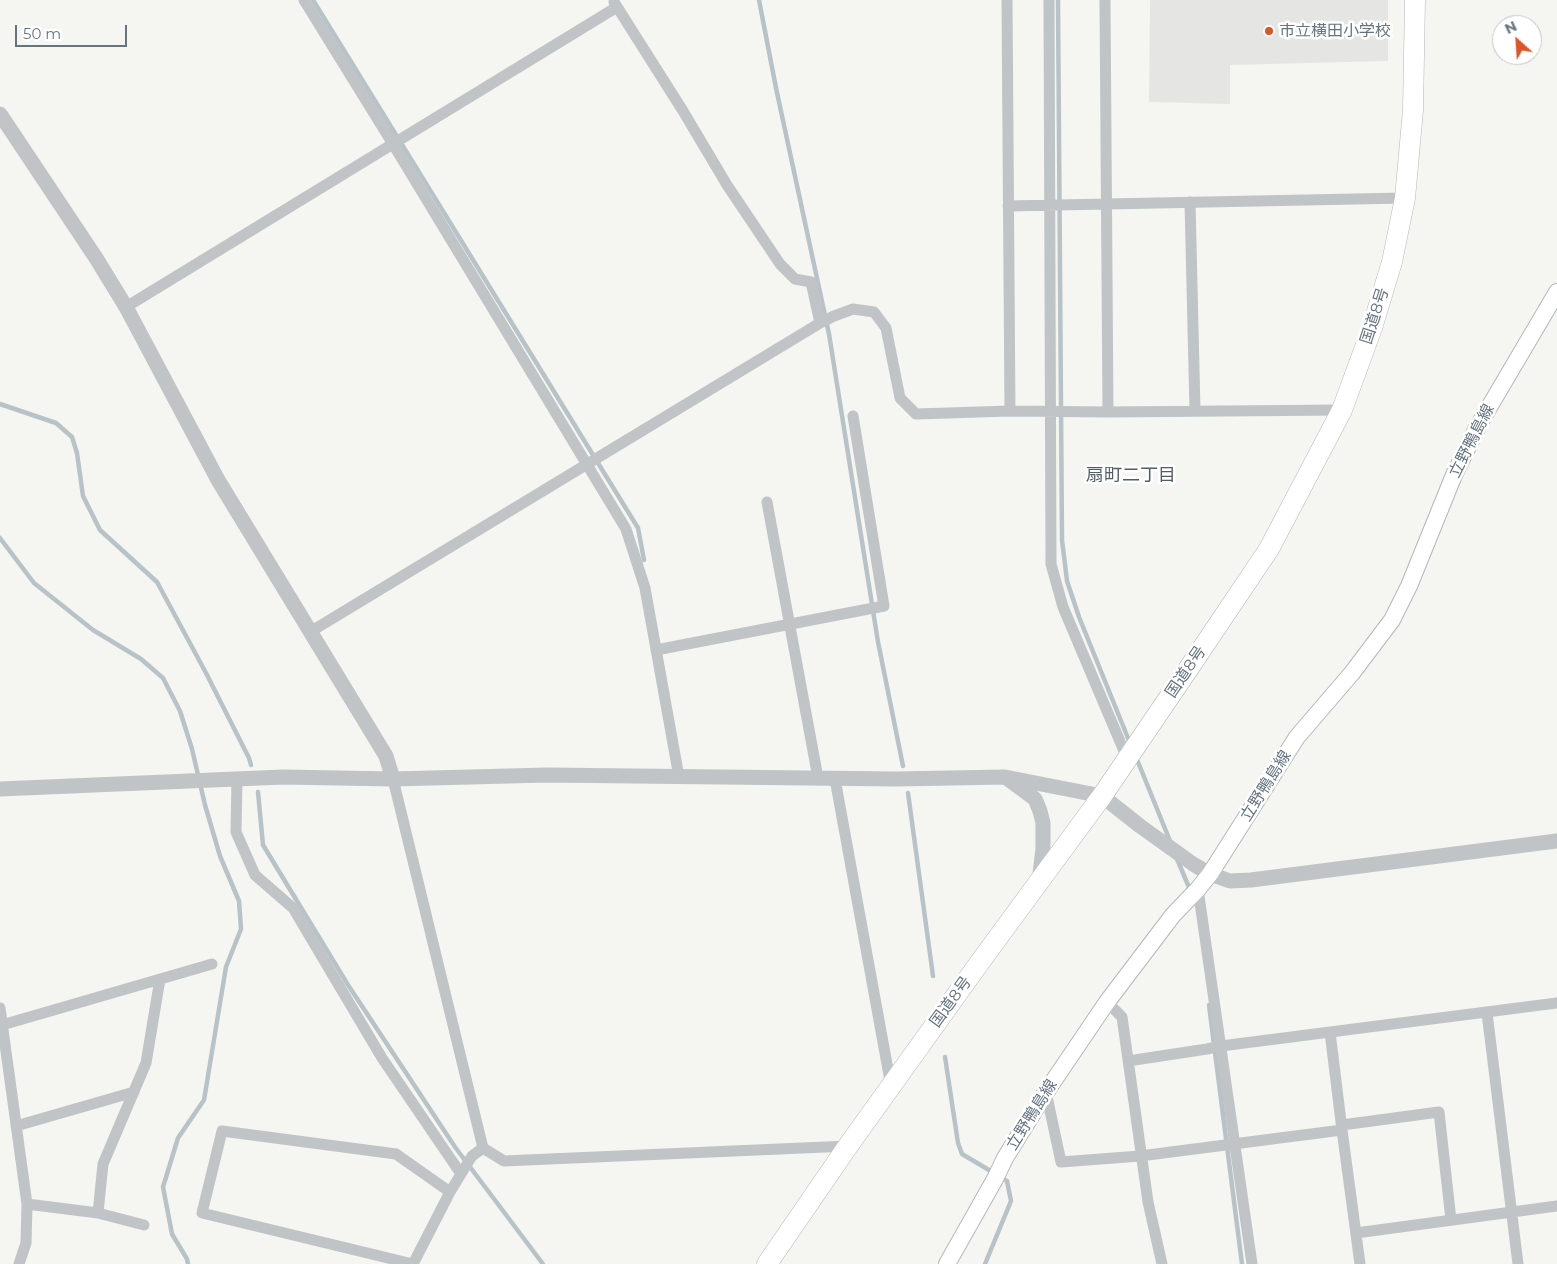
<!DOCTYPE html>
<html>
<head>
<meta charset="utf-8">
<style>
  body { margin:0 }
  #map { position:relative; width:1557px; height:1264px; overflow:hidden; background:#f5f5f1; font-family:Montserrat,sans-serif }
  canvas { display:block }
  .north { position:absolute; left:1492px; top:15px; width:50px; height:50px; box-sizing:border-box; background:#fff; border:1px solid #c1c7cd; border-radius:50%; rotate:334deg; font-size:14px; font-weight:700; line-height:20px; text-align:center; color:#657481 }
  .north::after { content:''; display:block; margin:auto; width:18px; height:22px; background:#dd5429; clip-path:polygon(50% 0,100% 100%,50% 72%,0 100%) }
  .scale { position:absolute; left:15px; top:25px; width:112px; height:22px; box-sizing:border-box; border:2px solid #657481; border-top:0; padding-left:6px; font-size:15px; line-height:18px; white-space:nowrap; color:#657481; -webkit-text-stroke:4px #fff; paint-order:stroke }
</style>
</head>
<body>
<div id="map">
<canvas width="1557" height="1264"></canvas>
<div class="north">N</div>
<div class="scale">50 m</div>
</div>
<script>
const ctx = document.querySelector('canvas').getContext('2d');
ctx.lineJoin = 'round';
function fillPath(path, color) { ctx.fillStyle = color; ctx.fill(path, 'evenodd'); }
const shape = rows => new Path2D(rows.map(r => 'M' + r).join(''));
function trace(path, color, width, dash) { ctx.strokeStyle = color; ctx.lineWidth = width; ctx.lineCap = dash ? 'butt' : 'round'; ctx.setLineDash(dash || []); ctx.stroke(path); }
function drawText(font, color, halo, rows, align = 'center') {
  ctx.font = font + ' Montserrat,"Noto Sans JP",sans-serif'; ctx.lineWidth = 5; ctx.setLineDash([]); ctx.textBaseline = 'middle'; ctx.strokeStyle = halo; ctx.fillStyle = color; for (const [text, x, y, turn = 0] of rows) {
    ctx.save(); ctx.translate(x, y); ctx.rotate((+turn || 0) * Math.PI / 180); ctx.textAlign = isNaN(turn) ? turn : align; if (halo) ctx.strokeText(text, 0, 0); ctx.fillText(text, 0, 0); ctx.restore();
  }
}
fillPath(shape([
  [1150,0,1388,0,1388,61,1230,65,1230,104,1149,102]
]), '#e5e6e4');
trace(shape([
  [313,0,638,528,644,560],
  [759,0,776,88,829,334,878,642,903,766],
  [1058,0,1062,540,1067,581,1079,617,1130,743],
  [0,404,56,423,72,437,77,453,83,496,100,530,157,582,206,673,249,758,251,765],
  [0,538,34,583,93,630,141,659,163,678,180,711,192,749,205,805,220,856,239,901,241,929,226,967,204,1100,178,1138,163,1187,172,1234,187,1259,188,1264],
  [1136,757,1170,841],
  [258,792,263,845,348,985,455,1147,543,1264],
  [908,793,933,976],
  [1177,859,1191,892],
  [1209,1005,1242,1264],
  [945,1057,958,1143,962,1154,994,1173],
  [985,1264,1011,1201,1007,1181,1000,1177]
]), '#b7c3c7', 4.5);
const secondary = shape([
  [947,1264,995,1179,1005,1158,1046,1092,1107,1002,1173,915,1198,889,1210,874,1297,737,1352,673,1392,620,1409,586,1454,475,1478,426,1557,292]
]);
const trunk = shape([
  [767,1264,848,1146,980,962,1102,796,1189,668,1269,549,1342,410,1372,328,1392,262,1405,198,1413,110,1415,0]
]);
trace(secondary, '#b3b7bb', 18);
trace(trunk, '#b3b6b9', 21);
trace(shape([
  [304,0,393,144,626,529,645,588,679,777],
  [1007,0,1010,411],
  [1049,0,1051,564,1063,607,1127,758],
  [1105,0,1108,412],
  [614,2,683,111,727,185,780,264,795,279,811,282,820,323],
  [1190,202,1195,411],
  [1008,206,1405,198],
  [126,307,617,7],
  [767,502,818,778],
  [310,632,820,323,834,316,853,309,874,312,886,328,900,398,916,414,1010,411,1108,412,1342,410],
  [656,650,884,606,853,416],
  [237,779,236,832,255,875,293,908,382,1058,461,1174],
  [393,779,483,1148,504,1161,848,1146],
  [835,779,891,1086],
  [1198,889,1252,1264],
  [1107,1002,1122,1017,1148,1202,1162,1264],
  [0,1008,27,1204,26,1243,19,1264],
  [1487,1013,1518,1264],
  [2,1025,212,964],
  [1128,1061,1207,1049,1221,1046,1557,1003],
  [1046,1092,1061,1162,1140,1156,1342,1130,1330,1032],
  [1342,1125,1439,1112,1451,1220],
  [16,1126,134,1092],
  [1342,1130,1360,1264],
  [27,1204,98,1213,144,1225],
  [98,1213,103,1164,146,1063,160,979],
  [1356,1233,1557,1206],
  [413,1264,202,1213,222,1131,396,1154,450,1192],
  [413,1264,450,1192,472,1156,483,1148]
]), '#c0c4c7', 11);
trace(shape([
  [0,114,96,258,126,307,218,480,386,756,393,779],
  [1008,779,1035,799,1040,811,1043,823,1043,849,1039,882],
  [0,789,283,777,393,779,547,775,896,779,1005,777,1102,796,1140,826,1193,864,1210,874,1230,881,1251,880,1557,841]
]), '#c0c4c7', 15);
trace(secondary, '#fff', 16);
trace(trunk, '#fff', 20);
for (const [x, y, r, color] of [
  [1269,31,5,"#dd5429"]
]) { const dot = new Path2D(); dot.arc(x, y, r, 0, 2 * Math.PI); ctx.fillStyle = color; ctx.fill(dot); trace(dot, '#fff', 2); }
drawText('16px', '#657481', '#fff', [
  ["市立横田小学校",1279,31]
], 'left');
drawText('16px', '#657481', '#fff', [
  ["国道8号",1375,316,-72],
  ["立野鴨島線",1472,441,-63],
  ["国道8号",1186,672,-56],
  ["立野鴨島線",1266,786,-58],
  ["国道8号",951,1002,-54],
  ["立野鴨島線",1032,1115,-58]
]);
drawText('18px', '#525d66', '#fff', [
  ["扇町二丁目",1131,476]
]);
</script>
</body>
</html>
